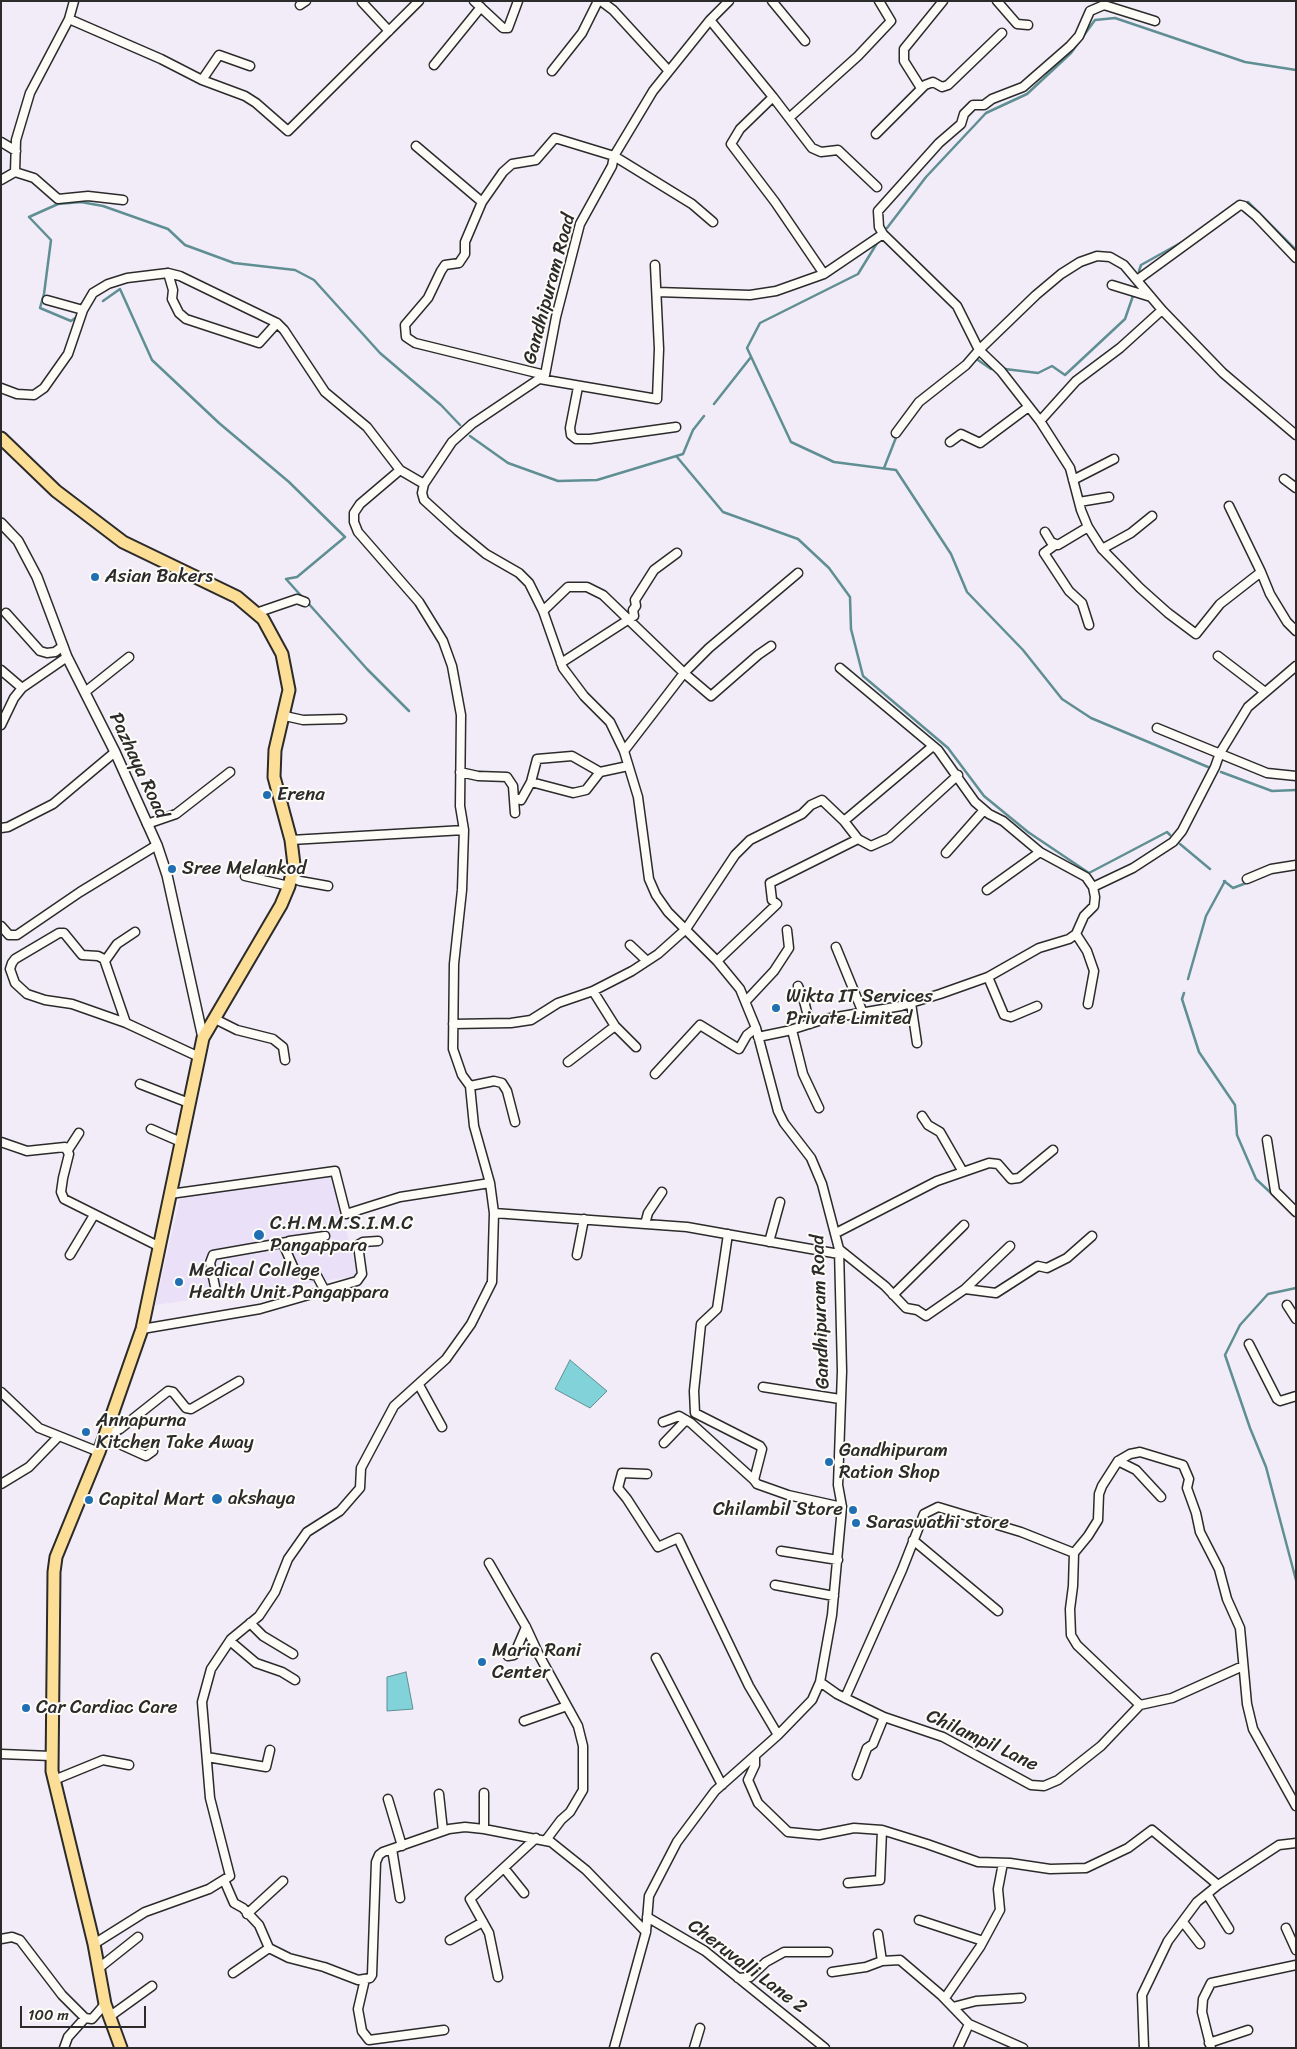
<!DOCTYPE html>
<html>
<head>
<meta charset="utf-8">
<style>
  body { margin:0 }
  #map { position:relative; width:1297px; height:2049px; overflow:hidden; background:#f2ecf8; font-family:Sriracha,sans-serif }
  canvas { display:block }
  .frame { position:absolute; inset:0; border:2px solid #2b2b2b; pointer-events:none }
  .scale { position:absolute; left:20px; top:2006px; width:126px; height:22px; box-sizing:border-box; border:2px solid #2b2b2b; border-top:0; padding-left:6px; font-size:15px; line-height:18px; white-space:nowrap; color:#2b2b2b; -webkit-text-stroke:4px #fdfcf7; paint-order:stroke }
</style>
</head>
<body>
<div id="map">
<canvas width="1297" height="2049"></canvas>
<div class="frame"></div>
<div class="scale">100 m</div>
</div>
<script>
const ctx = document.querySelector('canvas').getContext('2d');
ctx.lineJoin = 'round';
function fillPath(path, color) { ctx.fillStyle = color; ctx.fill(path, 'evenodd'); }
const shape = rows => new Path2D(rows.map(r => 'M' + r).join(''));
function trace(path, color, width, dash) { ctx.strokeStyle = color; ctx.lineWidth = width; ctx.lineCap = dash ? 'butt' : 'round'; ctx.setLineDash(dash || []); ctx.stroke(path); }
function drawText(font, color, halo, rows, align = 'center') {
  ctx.font = font + ' Sriracha,sans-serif'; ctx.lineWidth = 4; ctx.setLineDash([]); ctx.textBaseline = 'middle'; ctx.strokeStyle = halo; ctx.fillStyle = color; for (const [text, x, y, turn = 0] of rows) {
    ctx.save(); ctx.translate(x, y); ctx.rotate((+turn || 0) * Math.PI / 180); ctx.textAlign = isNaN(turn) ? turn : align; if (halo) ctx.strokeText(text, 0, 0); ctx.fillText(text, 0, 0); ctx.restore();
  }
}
fillPath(shape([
  [332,1174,358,1276,155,1305,181,1194]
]), '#eae1f9');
const water = shape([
  [570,1360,607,1391,590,1408,555,1389,570,1360],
  [406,1672,413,1709,387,1711,387,1677,406,1672]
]);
fillPath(water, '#81d2d9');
trace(water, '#5f8f93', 1);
trace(shape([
  [1248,202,1296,250],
  [887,228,926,177,986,113,1027,94,1071,53,1095,20,1115,18,1245,62,1296,70],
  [879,240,858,274,760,323,747,348,791,442,834,462,896,470,951,554,967,592,1023,650,1062,699,1091,718,1208,767],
  [1139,271,1141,265,1184,241],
  [103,301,120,289,152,360,219,423,289,482,345,537,297,577,286,579,304,599],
  [78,316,71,321,40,308,44,294,51,240,29,217,58,204,81,202,103,206,168,229,185,245,234,263,295,270,314,280,380,353,441,405,460,425],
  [975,358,991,369],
  [1005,369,1038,373,1052,366,1065,375,1125,319,1134,293],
  [714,404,751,357],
  [470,436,508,463,558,481,597,480,683,454,693,430,704,416],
  [677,457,723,512,798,539,829,568,850,597,851,629,863,676,948,748,984,796,1028,832,1089,873,1167,832,1170,835],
  [884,468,897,435],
  [308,603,367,669,409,711],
  [1221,772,1272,791,1296,790],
  [1180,844,1210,869],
  [1287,870,1296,869],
  [1224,881,1233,888,1249,882],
  [1188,979,1206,916,1225,881],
  [1184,993,1182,999,1199,1052,1235,1105,1237,1135,1256,1179,1288,1209],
  [1296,1288,1268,1294,1240,1325,1225,1355,1250,1428,1266,1467,1296,1580]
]), '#5f8f93', 2.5);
const minor = shape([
  [474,1,503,28,508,28,518,1],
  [601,1,613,10,668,70],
  [772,1,805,41],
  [997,1,1017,24,1028,25],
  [362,2,389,31],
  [300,5,306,1],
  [69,19,74,1],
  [710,20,773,97,740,129,731,144,775,202,824,274,883,234,957,306,979,350,1001,371,1040,421,1070,468,1081,510,1088,527,1102,549,1140,588,1168,613,1196,634,1220,604,1261,572,1270,594,1287,622,1296,631],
  [434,65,481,7],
  [552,71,582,33,598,1],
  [202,80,219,55,250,66],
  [921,88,904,61,904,49,943,1],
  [773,97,812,148,821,152,838,150,877,187],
  [789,118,858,56,891,21,879,1],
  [876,134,925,85,933,82,942,87,948,85,1002,33],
  [1,142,16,151],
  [416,146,482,202,465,242,465,254,459,263,445,265,441,271,428,298,405,325,406,337,415,343,545,375],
  [15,172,34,178,58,199,88,196,123,200],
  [1,180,15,172,16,140,30,93,69,19,161,59,202,80,245,96,256,103,288,131,419,1],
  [482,202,503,172,512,164,536,160,555,138,614,156,692,204,713,222],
  [883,234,879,227,878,211,939,143,961,124,964,114,973,105,984,105,992,99,1023,87,1070,46,1079,36,1090,11,1104,5,1155,21],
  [168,273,173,290,172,299,179,313,186,319,259,343,277,323],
  [1137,280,1240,205,1244,206,1256,216,1296,258],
  [1112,285,1151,297],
  [657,292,750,295,776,291,824,274],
  [47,300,83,310],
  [540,379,657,399,659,349,655,265],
  [578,387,570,428,571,435,576,439,590,439,676,427],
  [1,388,17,394,34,395,44,388,68,354,83,310,93,293,108,284,127,278,168,273,180,276,277,323,284,330,325,392,367,427,400,470,424,484],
  [1040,421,1076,381,1120,348,1162,310],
  [896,433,919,402,966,365,979,350,1036,295,1061,274,1080,262,1097,256,1110,257,1124,265,1162,310,1223,373,1296,435],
  [950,442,961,434,980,443,1027,408],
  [1284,479,1296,488],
  [1073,480,1114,459],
  [1079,502,1109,497],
  [1229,506,1261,572],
  [1045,532,1051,542,1058,545,1088,527],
  [1055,545,1044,553,1069,591,1082,603,1089,625],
  [1102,549,1131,533,1152,516],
  [543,611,568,587,587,587,603,595,684,673,711,696,758,655,771,646],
  [6,613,40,651,47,653,55,652,63,646],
  [256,613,297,599,305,602],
  [1218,656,1265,692],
  [561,663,634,616,633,610,636,606,635,600,654,570,677,553],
  [840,668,938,750,975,802,989,814,1003,821,1040,852,1086,877,1093,887],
  [1,670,22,688],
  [85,692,129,657],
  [285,716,303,720,342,719],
  [1,725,14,698,22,688,67,657],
  [1157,728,1267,773,1296,776],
  [933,746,844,821,858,839,871,846,889,838,958,775],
  [624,751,684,673,709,648,798,573],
  [460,772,478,776,507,777,513,786,515,813],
  [531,782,573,793,586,790,600,772],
  [514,797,521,800,531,782,537,759,572,756,600,772,628,766],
  [147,824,176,814,230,772],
  [1,828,8,827,53,804,115,752],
  [291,840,464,830],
  [946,853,984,810],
  [245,876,289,886],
  [291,877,300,881,328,886],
  [1247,879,1271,869,1296,865],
  [987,890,1040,852],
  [1,926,9,935,17,935,80,892,157,845],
  [1076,934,1087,951,1094,971,1088,1004],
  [630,945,647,961],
  [836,947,863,1013],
  [105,961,117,944,135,932],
  [717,961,777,904,772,900,770,883,858,839],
  [988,977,1004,1015,1011,1017,1037,1006],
  [798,986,804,1001,810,1024],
  [593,991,615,1026,636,1047],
  [746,1001,774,971,789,948,787,930],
  [911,1003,917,1043],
  [215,1019,237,1030,273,1039,283,1047,285,1060],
  [126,1023,104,959,98,956,82,955,64,933,59,933,15,959,12,963,10,969,15,983,27,994,45,1000,72,1004,126,1023,197,1056],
  [453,1024,511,1023,531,1020,558,1003,593,991,632,971,658,954,686,929,735,855,750,840,802,814,811,805,822,800,844,821],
  [792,1030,803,1074,819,1108],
  [758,1037,787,1031,825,1019,901,1006,940,994,988,977,1039,948,1069,939,1076,934,1084,916,1094,906,1095,897,1093,887,1133,868,1173,842,1182,831,1215,767,1220,753,1248,707,1296,666],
  [568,1062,615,1026],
  [655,1074,700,1025,739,1049,747,1035,756,1028],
  [140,1084,189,1103],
  [470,1086,494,1081,502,1083,507,1091,515,1122],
  [922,1116,928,1125,940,1132,963,1172],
  [151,1129,181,1142],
  [1267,1140,1275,1191,1296,1212],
  [1,1142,27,1151,65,1147,69,1154,63,1178,61,1192,64,1199,160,1247],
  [68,1150,79,1133],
  [170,1194,335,1171,346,1214,400,1197,490,1183],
  [494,1213,687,1227,839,1254],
  [645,1224,648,1213,662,1192],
  [836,1233,937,1181,989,1163,998,1164,1011,1179,1019,1178,1053,1150],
  [728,1234,717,1309,701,1324,694,1391,695,1413,760,1446,762,1449,754,1480,757,1484,788,1495,842,1507],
  [769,1242,780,1202],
  [839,1249,885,1286,906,1308,917,1310,926,1316,965,1289,996,1293,1038,1266,1047,1268,1067,1258,1092,1236],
  [70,1255,94,1215],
  [577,1255,584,1219],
  [965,1289,1010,1246],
  [216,1291,210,1263,213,1255,287,1242],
  [325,1291,317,1276,295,1271,284,1246,289,1241,325,1236],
  [893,1295,964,1225],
  [1287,1305,1296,1319],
  [142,1329,260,1309,357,1281,362,1274,358,1245,363,1242,378,1241],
  [1249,1344,1277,1399,1280,1401,1296,1396],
  [419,1385,442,1427],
  [763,1387,840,1399],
  [1,1392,39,1428,99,1452],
  [663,1422,679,1416,691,1423,754,1480],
  [104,1437,120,1429,168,1391,173,1392,186,1408,191,1409,239,1381],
  [104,1437,146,1456,153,1451],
  [664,1443,686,1420],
  [1118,1461,1136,1470,1161,1497],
  [647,1474,622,1473,618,1488,627,1499,658,1547,678,1538,749,1686,778,1735],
  [1,1484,29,1467,59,1436],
  [913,1540,998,1611],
  [781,1551,838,1560],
  [1074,1553,1088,1536,1098,1520,1099,1494,1102,1486,1118,1461,1130,1454,1140,1452,1183,1465,1189,1479,1187,1488,1196,1513,1200,1532,1219,1569,1227,1599,1240,1628,1247,1704,1253,1729,1296,1806],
  [489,1563,526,1627,539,1655,578,1726,583,1746,583,1790,570,1812,561,1820,546,1840],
  [775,1585,834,1596],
  [250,1623,263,1636,293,1654],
  [230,1641,256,1663,282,1672,295,1680],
  [508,1656,514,1655,526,1627],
  [656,1658,722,1785],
  [820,1682,837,1694,845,1698,884,1717,943,1737,1031,1785,1044,1786,1058,1780,1101,1746,1140,1705,1077,1645,1071,1635,1070,1609,1073,1586,1074,1553,1021,1532,938,1507,924,1514,902,1570,845,1698],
  [1140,1705,1172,1698,1243,1666],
  [524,1721,567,1706],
  [1,1754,51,1756],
  [755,1756,755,1765,748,1780,758,1803,788,1832,819,1835,854,1828,882,1830,927,1844,978,1862,1010,1863,1050,1869,1086,1868,1128,1848,1152,1830,1218,1885,1279,1845,1296,1843],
  [207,1757,266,1767,270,1750],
  [857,1775,867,1748,873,1744,884,1717],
  [54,1780,103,1760,129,1765],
  [439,1794,443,1831],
  [388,1799,402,1846],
  [484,1829,484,1793],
  [392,1849,400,1898],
  [504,1868,524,1893],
  [224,1880,234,1903,243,1908,259,1925,269,1948,289,1958,324,1967,358,1980,370,1978,372,1975,376,1862,379,1855,383,1852,449,1829,465,1827,484,1829,551,1842,586,1870,646,1932],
  [848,1883,880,1880,882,1830],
  [1207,1894,1229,1929],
  [247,1914,283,1881],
  [647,1917,705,1951,825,2048],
  [919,1920,983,1941],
  [1183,1922,1200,1944],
  [1286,1928,1296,1950],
  [878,1934,882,1961],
  [1,1939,12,1937,20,1940,62,1995,85,2018,92,2019,105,2004],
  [450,1940,483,1922],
  [94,1944,145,1912,209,1889,230,1876,210,1798,202,1702,211,1669,231,1639,259,1616,275,1592,288,1559,307,1532,340,1511,360,1488,361,1468,394,1406,446,1359,471,1324,492,1282,494,1213,490,1183,474,1126,470,1086,462,1075,453,1049,454,964,462,890,464,830,460,806,461,715,452,666,443,641,419,602,358,532,354,522,354,513,360,504,400,470],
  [99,1968,138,1937],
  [832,1972,866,1967,882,1961,900,1960,941,1995,969,2024],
  [233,1973,269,1948],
  [498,1977,489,1933,470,1899,536,1838],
  [738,1978,750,1977,766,1962,784,1952,828,1952],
  [365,1979,358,2009,362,2031,369,2040,444,2030],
  [945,1998,980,1947,1000,1910,998,1889,1003,1863],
  [953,2007,976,2001,1021,1998],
  [109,2017,152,1986],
  [1209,2043,1248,2030],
  [64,2048,68,2037,85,2018],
  [614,2048,646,1932,649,1896,677,1842,715,1791,778,1735,812,1700,820,1682,832,1615,842,1507,838,1485,842,1371,839,1249,822,1184,811,1158,784,1123,778,1111,756,1028,740,989,717,961,668,912,656,895,649,879,638,797,624,751,610,722,584,696,563,668,543,611,529,583,519,573,486,554,458,531,424,500,422,493,424,484,452,442,472,424,545,375,556,317,580,224,612,166,614,156,653,91,710,20,729,1],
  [694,2048,700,2028],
  [958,2048,969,2024,1023,2048],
  [1144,2048,1142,1995,1168,1941,1197,1902,1218,1885],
  [1211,2048,1202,2012,1203,1999,1211,1983,1296,1965]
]);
const tertiary = shape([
  [1,523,18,541,37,577,67,657,115,752,157,845,167,875,203,1038]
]);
const primary = shape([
  [1,438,56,491,123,542,237,597,263,619,282,654,289,690,275,750,274,777,291,840,294,865,289,886,281,905,203,1038,142,1329,99,1452,56,1557,54,1572,52,1771,94,1944,105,2004,121,2048]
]);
trace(minor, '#2b2b2b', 11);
trace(tertiary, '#2b2b2b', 12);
trace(primary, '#2b2b2b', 15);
trace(minor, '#fdfcf7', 8);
trace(tertiary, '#fdfcf7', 9);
trace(primary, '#fdde96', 11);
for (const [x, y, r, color] of [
  [95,577,5,"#1f6fb2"],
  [267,795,5,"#1f6fb2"],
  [172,869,5,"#1f6fb2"],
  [776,1008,5,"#1f6fb2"],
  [259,1235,6,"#1f6fb2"],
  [179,1282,5,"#1f6fb2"],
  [86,1432,5,"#1f6fb2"],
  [829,1462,5,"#1f6fb2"],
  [217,1499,6,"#1f6fb2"],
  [89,1500,5,"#1f6fb2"],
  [853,1510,5,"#1f6fb2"],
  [856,1523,5,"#1f6fb2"],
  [482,1662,5,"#1f6fb2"],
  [26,1708,5,"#1f6fb2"]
]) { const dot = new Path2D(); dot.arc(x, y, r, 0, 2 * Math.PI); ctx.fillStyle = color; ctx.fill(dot); trace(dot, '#fdfcf7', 2); }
drawText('19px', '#2b2b2b', '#fdfcf7', [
  ["Gandhipuram Road",550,289,-75],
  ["Pazhaya Road",138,766,65],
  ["Gandhipuram Road",821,1312,-92],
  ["Chilampil Lane",982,1741,25],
  ["Cheruvalli Lane 2",747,1967,37]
]);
drawText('19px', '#2b2b2b', '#fdfcf7', [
  ["Asian Bakers",105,577],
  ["Erena",277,795],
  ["Sree Melankod",182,869],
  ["Wikta IT Services",786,997],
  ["Private Limited",786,1019],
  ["C.H.M.M.S.I.M.C",270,1224],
  ["Pangappara",270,1246],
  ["Medical College",189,1271],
  ["Health Unit Pangappara",189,1293],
  ["Annapurna",96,1421],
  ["Kitchen Take Away",96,1443],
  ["Gandhipuram",839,1451],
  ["Ration Shop",839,1473],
  ["akshaya",228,1499],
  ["Capital Mart",99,1500],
  ["Chilambil Store",843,1510,"right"],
  ["Saraswathi store",866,1523],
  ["Maria Rani",492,1651],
  ["Center",492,1673],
  ["Car Cardiac Care",36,1708]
], 'left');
</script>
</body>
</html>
